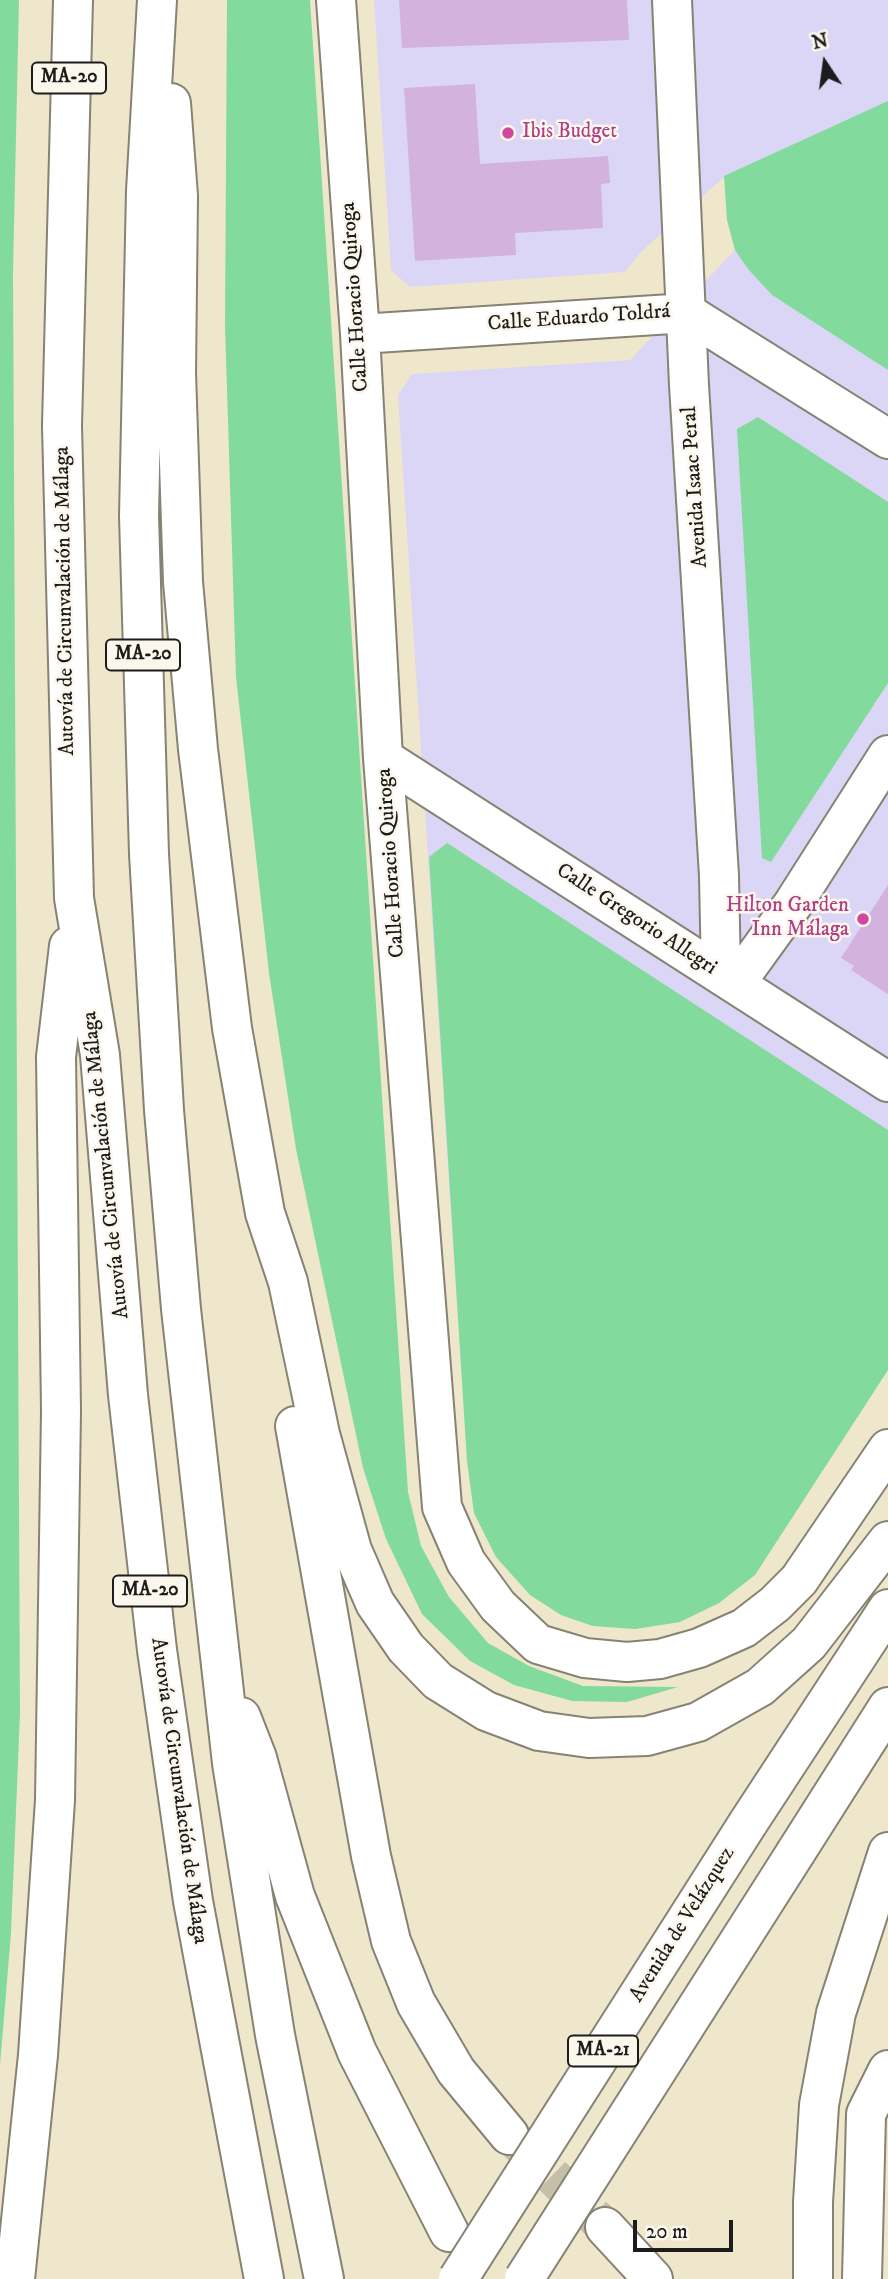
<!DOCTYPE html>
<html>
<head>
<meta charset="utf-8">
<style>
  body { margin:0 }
  #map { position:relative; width:888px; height:2279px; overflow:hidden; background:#efe7cb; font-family:"IM FELL DW Pica",serif }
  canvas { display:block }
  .north { position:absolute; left:790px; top:28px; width:70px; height:70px; -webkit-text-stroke:5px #fbf7ec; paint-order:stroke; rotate:347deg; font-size:19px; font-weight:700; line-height:28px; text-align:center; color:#1c1c1c }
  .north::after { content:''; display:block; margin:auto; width:24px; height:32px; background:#1c1c1c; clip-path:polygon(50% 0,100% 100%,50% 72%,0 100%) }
  .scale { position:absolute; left:633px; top:2220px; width:100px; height:32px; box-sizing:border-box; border:4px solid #1c1c1c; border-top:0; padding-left:9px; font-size:21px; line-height:24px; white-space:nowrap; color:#1c1c1c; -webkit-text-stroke:5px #fbf7ec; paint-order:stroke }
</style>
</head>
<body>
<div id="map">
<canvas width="888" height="2279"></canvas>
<div class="north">N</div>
<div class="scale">20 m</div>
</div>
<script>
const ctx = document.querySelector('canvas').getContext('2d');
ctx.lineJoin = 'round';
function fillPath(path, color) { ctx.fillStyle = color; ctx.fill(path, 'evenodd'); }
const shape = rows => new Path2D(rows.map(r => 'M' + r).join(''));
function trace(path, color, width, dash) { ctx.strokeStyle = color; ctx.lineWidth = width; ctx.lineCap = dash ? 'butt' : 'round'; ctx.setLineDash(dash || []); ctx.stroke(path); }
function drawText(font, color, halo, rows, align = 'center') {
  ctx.font = font + ' "IM FELL DW Pica",serif'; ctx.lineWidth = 5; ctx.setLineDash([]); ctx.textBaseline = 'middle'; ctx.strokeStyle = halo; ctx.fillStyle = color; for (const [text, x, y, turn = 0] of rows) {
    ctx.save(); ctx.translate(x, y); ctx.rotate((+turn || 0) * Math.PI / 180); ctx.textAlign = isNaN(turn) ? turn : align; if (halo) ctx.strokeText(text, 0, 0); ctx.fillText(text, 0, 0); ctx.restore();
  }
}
fillPath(shape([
  [374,0,888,0,888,1370,755,1575,719,1603,680,1622,635,1629,593,1626,561,1615,530,1595,496,1557,474,1513,467,1461,398,395,412,374,630,360,735,250,727,220,724,177,640,253,625,272,410,287,391,270]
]), '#dcd6f6');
fillPath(shape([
  [0,0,19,0,13,272,20,1713,11,1933,0,2065],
  [227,0,310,0,408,1492,421,1546,449,1597,488,1643,529,1666,583,1686,678,1687,627,1702,572,1701,514,1685,470,1661,422,1614,386,1539,363,1468,296,1149,269,973,236,677,225,326],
  [888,101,888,370,772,295,748,269,735,250,727,220,724,176],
  [758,417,888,502,888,683,771,862,762,858,737,429],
  [447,843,888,1130,888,1370,755,1575,719,1603,680,1622,635,1629,593,1626,561,1615,530,1595,496,1557,474,1513,467,1461,429,857]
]), '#83da9d');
fillPath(shape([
  [399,0,627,0,629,40,402,48],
  [475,84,480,164,608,156,610,183,601,184,603,228,515,233,516,255,415,261,404,88],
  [888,885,888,994,851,970,854,966,841,958]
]), '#d3b2dd');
trace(shape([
  [511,2136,605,2227]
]), '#c5bea8', 38, [38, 19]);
const minor = shape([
  [336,0,360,334,383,758,442,1507,466,1562,498,1606,538,1644,585,1658,627,1662,660,1659,699,1648,744,1628,775,1604,799,1580,888,1449],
  [672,0,689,385,719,876,721,974],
  [360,334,687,313,888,439],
  [383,758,888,1082],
  [736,983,793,904,888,755],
  [862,2279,866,2114,888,2070]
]);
const highway = shape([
  [73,0,62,426,74,898,100,1055,128,1395,157,1650,193,1901,264,2279],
  [157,0,146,191,139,516,149,854,164,1110,181,1309,232,1763,275,2035,324,2279],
  [171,103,178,196,176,373,183,582,198,749,232,1028,265,1213,288,1282,320,1434,352,1550,375,1603,406,1648,438,1681,486,1711,539,1731,589,1738,647,1736,698,1722,760,1687,809,1643,888,1541],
  [295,1426,371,1856,391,1941,416,2003,456,2071,509,2135],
  [241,1717,257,1758,295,1896,357,2052,449,2232],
  [748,1823,888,1609],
  [796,1852,888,1707],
  [605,2227,653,2279],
  [15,2279,38,2055,55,1800,61,1411,56,1057,69,946],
  [813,2279,813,2202,819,2105,836,2013,888,1852]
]);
trace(minor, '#868274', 42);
trace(highway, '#868274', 42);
trace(minor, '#fff', 38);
trace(highway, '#fff', 38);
const highwayBridge = shape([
  [458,2279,748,1823],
  [524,2279,796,1852]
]);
trace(highwayBridge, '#868274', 42, []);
trace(highwayBridge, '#fff', 38);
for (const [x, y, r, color] of [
  [508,133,7,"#d1479c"],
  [863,919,7,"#d1479c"]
]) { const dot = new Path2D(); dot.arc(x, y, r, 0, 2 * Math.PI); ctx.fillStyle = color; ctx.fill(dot); trace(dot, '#fbf7ec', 2.5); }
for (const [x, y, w] of [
  [69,78,74],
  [143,655,74],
  [150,1591,74],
  [603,2051,70]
]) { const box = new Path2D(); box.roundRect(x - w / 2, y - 15.5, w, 31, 5); ctx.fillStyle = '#fbf7ec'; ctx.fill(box); trace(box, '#1c1c1c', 2); }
drawText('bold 19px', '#1c1c1c', null, [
  ["MA-20",69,78],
  ["MA-20",143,655],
  ["MA-20",150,1591],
  ["MA-21",603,2051]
]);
drawText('21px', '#b23c85', '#fbf7ec', [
  ["Ibis Budget",522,133],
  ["Hilton Garden",849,907,"right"],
  ["Inn Málaga",849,931,"right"]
], 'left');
drawText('21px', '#1c1c1c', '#fbf7ec', [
  ["Calle Horacio Quiroga",356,297,-94],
  ["Calle Eduardo Toldrá",579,319,-4],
  ["Avenida Isaac Peral",696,487,-94],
  ["Autovía de Circunvalación de Málaga",66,601,-91],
  ["Calle Horacio Quiroga",392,863,-94],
  ["Calle Gregorio Allegri",636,920,33],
  ["Autovía de Circunvalación de Málaga",107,1165,-96],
  ["Autovía de Circunvalación de Málaga",178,1791,82],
  ["Avenida de Velázquez",683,1925,-58]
]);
</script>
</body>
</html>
